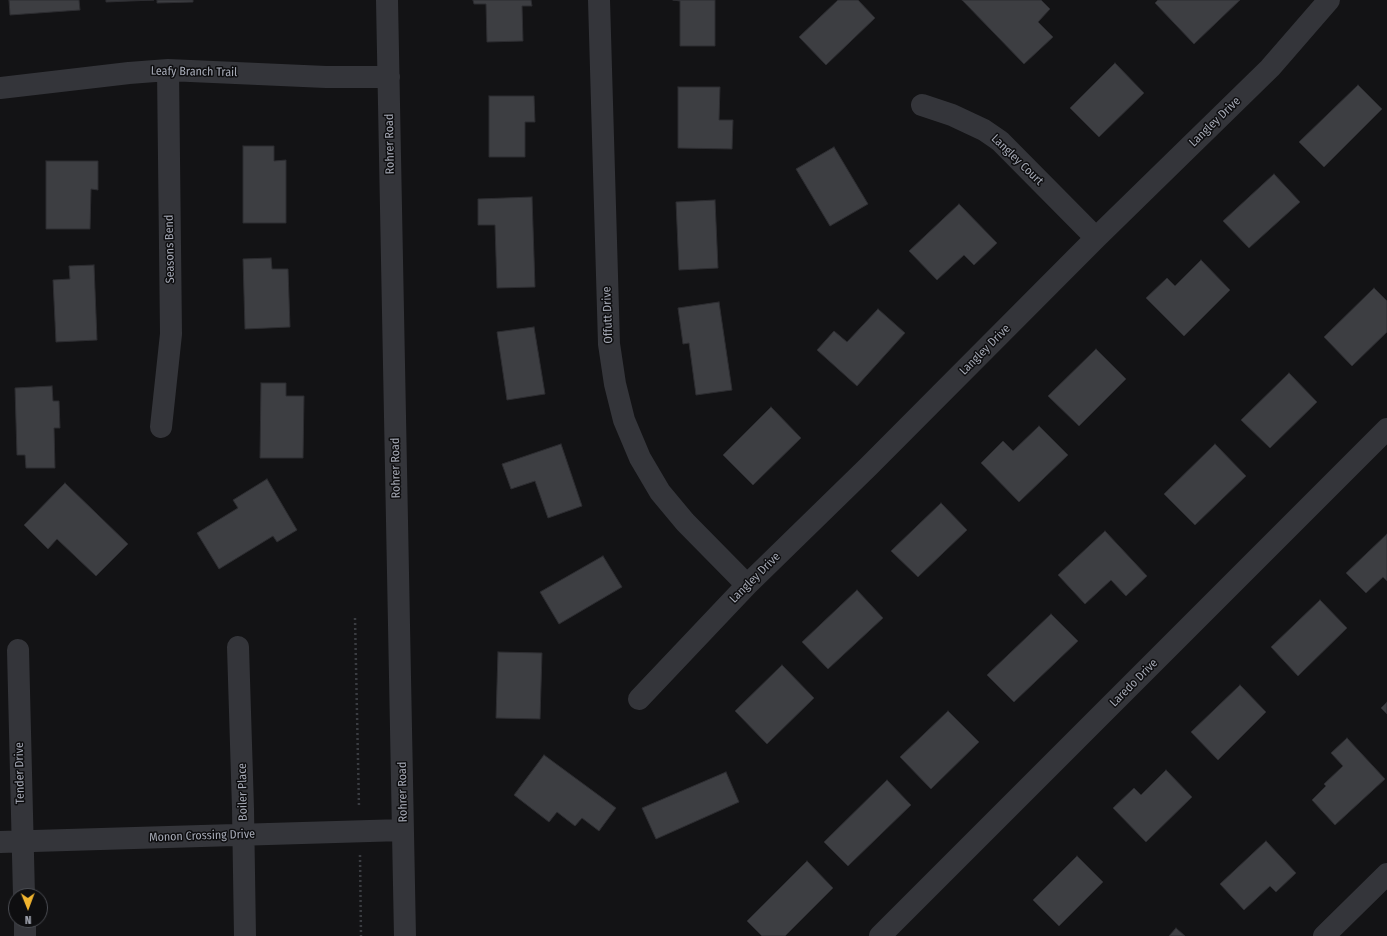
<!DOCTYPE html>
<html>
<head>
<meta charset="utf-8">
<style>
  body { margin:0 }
  #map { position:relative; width:1387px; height:936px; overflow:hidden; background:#131315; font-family:"Fira Sans Condensed",sans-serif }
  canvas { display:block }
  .north { position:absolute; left:8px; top:888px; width:40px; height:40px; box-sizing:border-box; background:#0e0e10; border:1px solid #4a4c52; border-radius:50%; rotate:179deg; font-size:11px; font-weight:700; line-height:16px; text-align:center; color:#a5a9b5 }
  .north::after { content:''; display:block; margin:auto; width:14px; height:18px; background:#f1b42f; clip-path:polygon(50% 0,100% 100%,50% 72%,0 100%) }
</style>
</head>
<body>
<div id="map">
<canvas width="1387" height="936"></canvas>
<div class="north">N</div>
</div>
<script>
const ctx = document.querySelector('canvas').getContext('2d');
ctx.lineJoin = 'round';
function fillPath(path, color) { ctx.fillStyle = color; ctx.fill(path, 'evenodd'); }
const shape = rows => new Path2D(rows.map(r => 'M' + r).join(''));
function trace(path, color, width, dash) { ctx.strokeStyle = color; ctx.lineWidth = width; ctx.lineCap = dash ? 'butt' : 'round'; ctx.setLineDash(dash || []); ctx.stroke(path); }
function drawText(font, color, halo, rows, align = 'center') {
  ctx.font = font + ' "Fira Sans Condensed",sans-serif'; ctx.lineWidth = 3; ctx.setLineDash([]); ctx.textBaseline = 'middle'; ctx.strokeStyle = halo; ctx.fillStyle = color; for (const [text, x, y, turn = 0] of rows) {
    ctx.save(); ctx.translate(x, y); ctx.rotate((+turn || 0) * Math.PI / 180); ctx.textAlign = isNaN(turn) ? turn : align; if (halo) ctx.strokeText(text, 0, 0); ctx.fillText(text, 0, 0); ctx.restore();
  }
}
const building = shape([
  [9,0,79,0,80,10,10,15,9,0],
  [106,0,154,0,106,2,106,0],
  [157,0,193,0,193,2,157,3,157,0],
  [473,0,531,0,532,6,522,6,523,41,487,42,486,4,474,4,473,0],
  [673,0,715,0,715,46,680,46,680,1,673,0],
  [838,0,858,0,875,18,826,65,799,37,838,0],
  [962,0,1041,0,1050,9,1038,22,1053,37,1024,64,962,0],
  [1158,0,1240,0,1194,44,1155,3,1158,0],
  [1115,63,1144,93,1099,137,1070,108,1115,63],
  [1358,85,1382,109,1324,167,1299,142,1358,85],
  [678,87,720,87,719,120,733,120,732,149,678,148,678,87],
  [489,96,534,96,535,122,525,122,525,157,489,157,489,96],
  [243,146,274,146,274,161,286,160,286,223,243,223,243,146],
  [834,147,868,204,830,226,796,169,834,147],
  [46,161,98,161,98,190,91,189,90,229,46,229,46,161],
  [1274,174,1300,202,1249,248,1223,221,1274,174],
  [532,197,535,287,497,288,495,225,478,225,478,199,532,197],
  [715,200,718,268,679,270,676,202,715,200],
  [959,204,997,243,974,265,964,255,937,280,909,251,959,204],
  [271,258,272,269,288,269,290,327,245,329,243,259,271,258],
  [1201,260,1230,290,1184,336,1146,298,1167,278,1175,286,1201,260],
  [94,265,97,340,56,342,53,280,70,279,69,266,94,265],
  [1374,288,1387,301,1387,332,1352,366,1324,337,1374,288],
  [719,302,732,390,696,395,689,343,683,344,678,308,719,302],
  [878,309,905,333,857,386,817,350,834,331,847,342,878,309],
  [534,327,545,394,507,400,497,332,534,327],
  [1096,349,1126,379,1079,426,1048,396,1096,349],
  [1289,373,1317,402,1270,448,1241,420,1289,373],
  [261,383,286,383,286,396,304,396,303,458,260,458,261,383],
  [52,386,53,401,59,401,60,428,54,428,55,468,26,468,25,455,17,455,15,388,52,386],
  [771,407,801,438,753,485,723,455,771,407],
  [1039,426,1068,455,1019,502,981,463,1003,441,1013,451,1039,426],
  [561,444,582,506,548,518,535,481,511,489,502,464,561,444],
  [1215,444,1246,476,1195,525,1164,494,1215,444],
  [267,479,297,530,277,542,273,536,219,569,197,533,238,508,233,500,267,479],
  [65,483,128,544,96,576,57,539,48,549,24,525,65,483],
  [941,503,967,530,918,577,891,551,941,503],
  [1105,531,1147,576,1126,596,1111,580,1085,604,1058,575,1105,531],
  [1387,534,1387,581,1383,577,1366,593,1346,573,1387,534],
  [603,556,622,587,559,624,540,592,603,556],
  [857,590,883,618,828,669,802,642,857,590],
  [1320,600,1347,628,1298,676,1271,647,1320,600],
  [1051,614,1078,641,1014,702,987,675,1051,614],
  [498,652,542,653,540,719,496,718,498,652],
  [782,665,814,698,767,744,735,711,782,665],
  [1240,685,1266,712,1218,760,1191,732,1240,685],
  [1387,702,1387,714,1381,708,1387,702],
  [948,711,979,742,931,789,900,757,948,711],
  [1347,738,1385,779,1335,825,1312,800,1326,786,1324,784,1343,766,1331,753,1347,738],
  [544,755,616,808,599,831,582,818,575,826,557,812,549,822,514,795,544,755],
  [1166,770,1192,797,1146,842,1113,808,1134,788,1141,795,1166,770],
  [726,772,739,802,656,839,642,808,726,772],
  [887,780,911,805,848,866,824,842,887,780],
  [1266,841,1296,873,1276,892,1270,886,1244,910,1220,884,1266,841],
  [1077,856,1103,882,1059,926,1033,900,1077,856],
  [807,861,833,888,785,936,762,936,747,921,807,861],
  [1176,928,1185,936,1169,936,1176,928]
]);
fillPath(building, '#3d3e42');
trace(building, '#2d2d31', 1);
trace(shape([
  [355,618,359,807],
  [360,855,361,936]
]), '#3a3c41', 2.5, [2, 3]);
trace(shape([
  [387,0,405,936],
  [599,0,609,344,615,384,624,420,640,458,660,492,685,522,747,585],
  [0,88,129,73,168,70,326,77,389,77],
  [922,105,952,115,984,130,1000,141,1096,238],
  [161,427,171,334,168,70],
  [238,647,243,809,245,936],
  [18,650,24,896],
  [639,699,747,585,869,466,1096,238,1270,68,1329,0],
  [0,842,403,830],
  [25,920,25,936],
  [880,936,1387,429],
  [1324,936,1387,874]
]), '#34353a', 22);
drawText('12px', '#a5a9b5', '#0e0e10', [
  ["Leafy Branch Trail",194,72,1],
  ["Langley Drive",1215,122,-44],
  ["Rohrer Road",390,144,-91],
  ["Langley Court",1017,160,44],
  ["Seasons Bend",170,249,-91],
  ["Offutt Drive",608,315,-92],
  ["Langley Drive",985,350,-45],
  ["Rohrer Road",396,468,-91],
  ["Langley Drive",755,578,-45],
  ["Laredo Drive",1134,683,-45],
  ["Tender Drive",20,773,-91],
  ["Boiler Place",243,792,-91],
  ["Rohrer Road",403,792,-91],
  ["Monon Crossing Drive",202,836,-2]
]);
</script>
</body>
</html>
